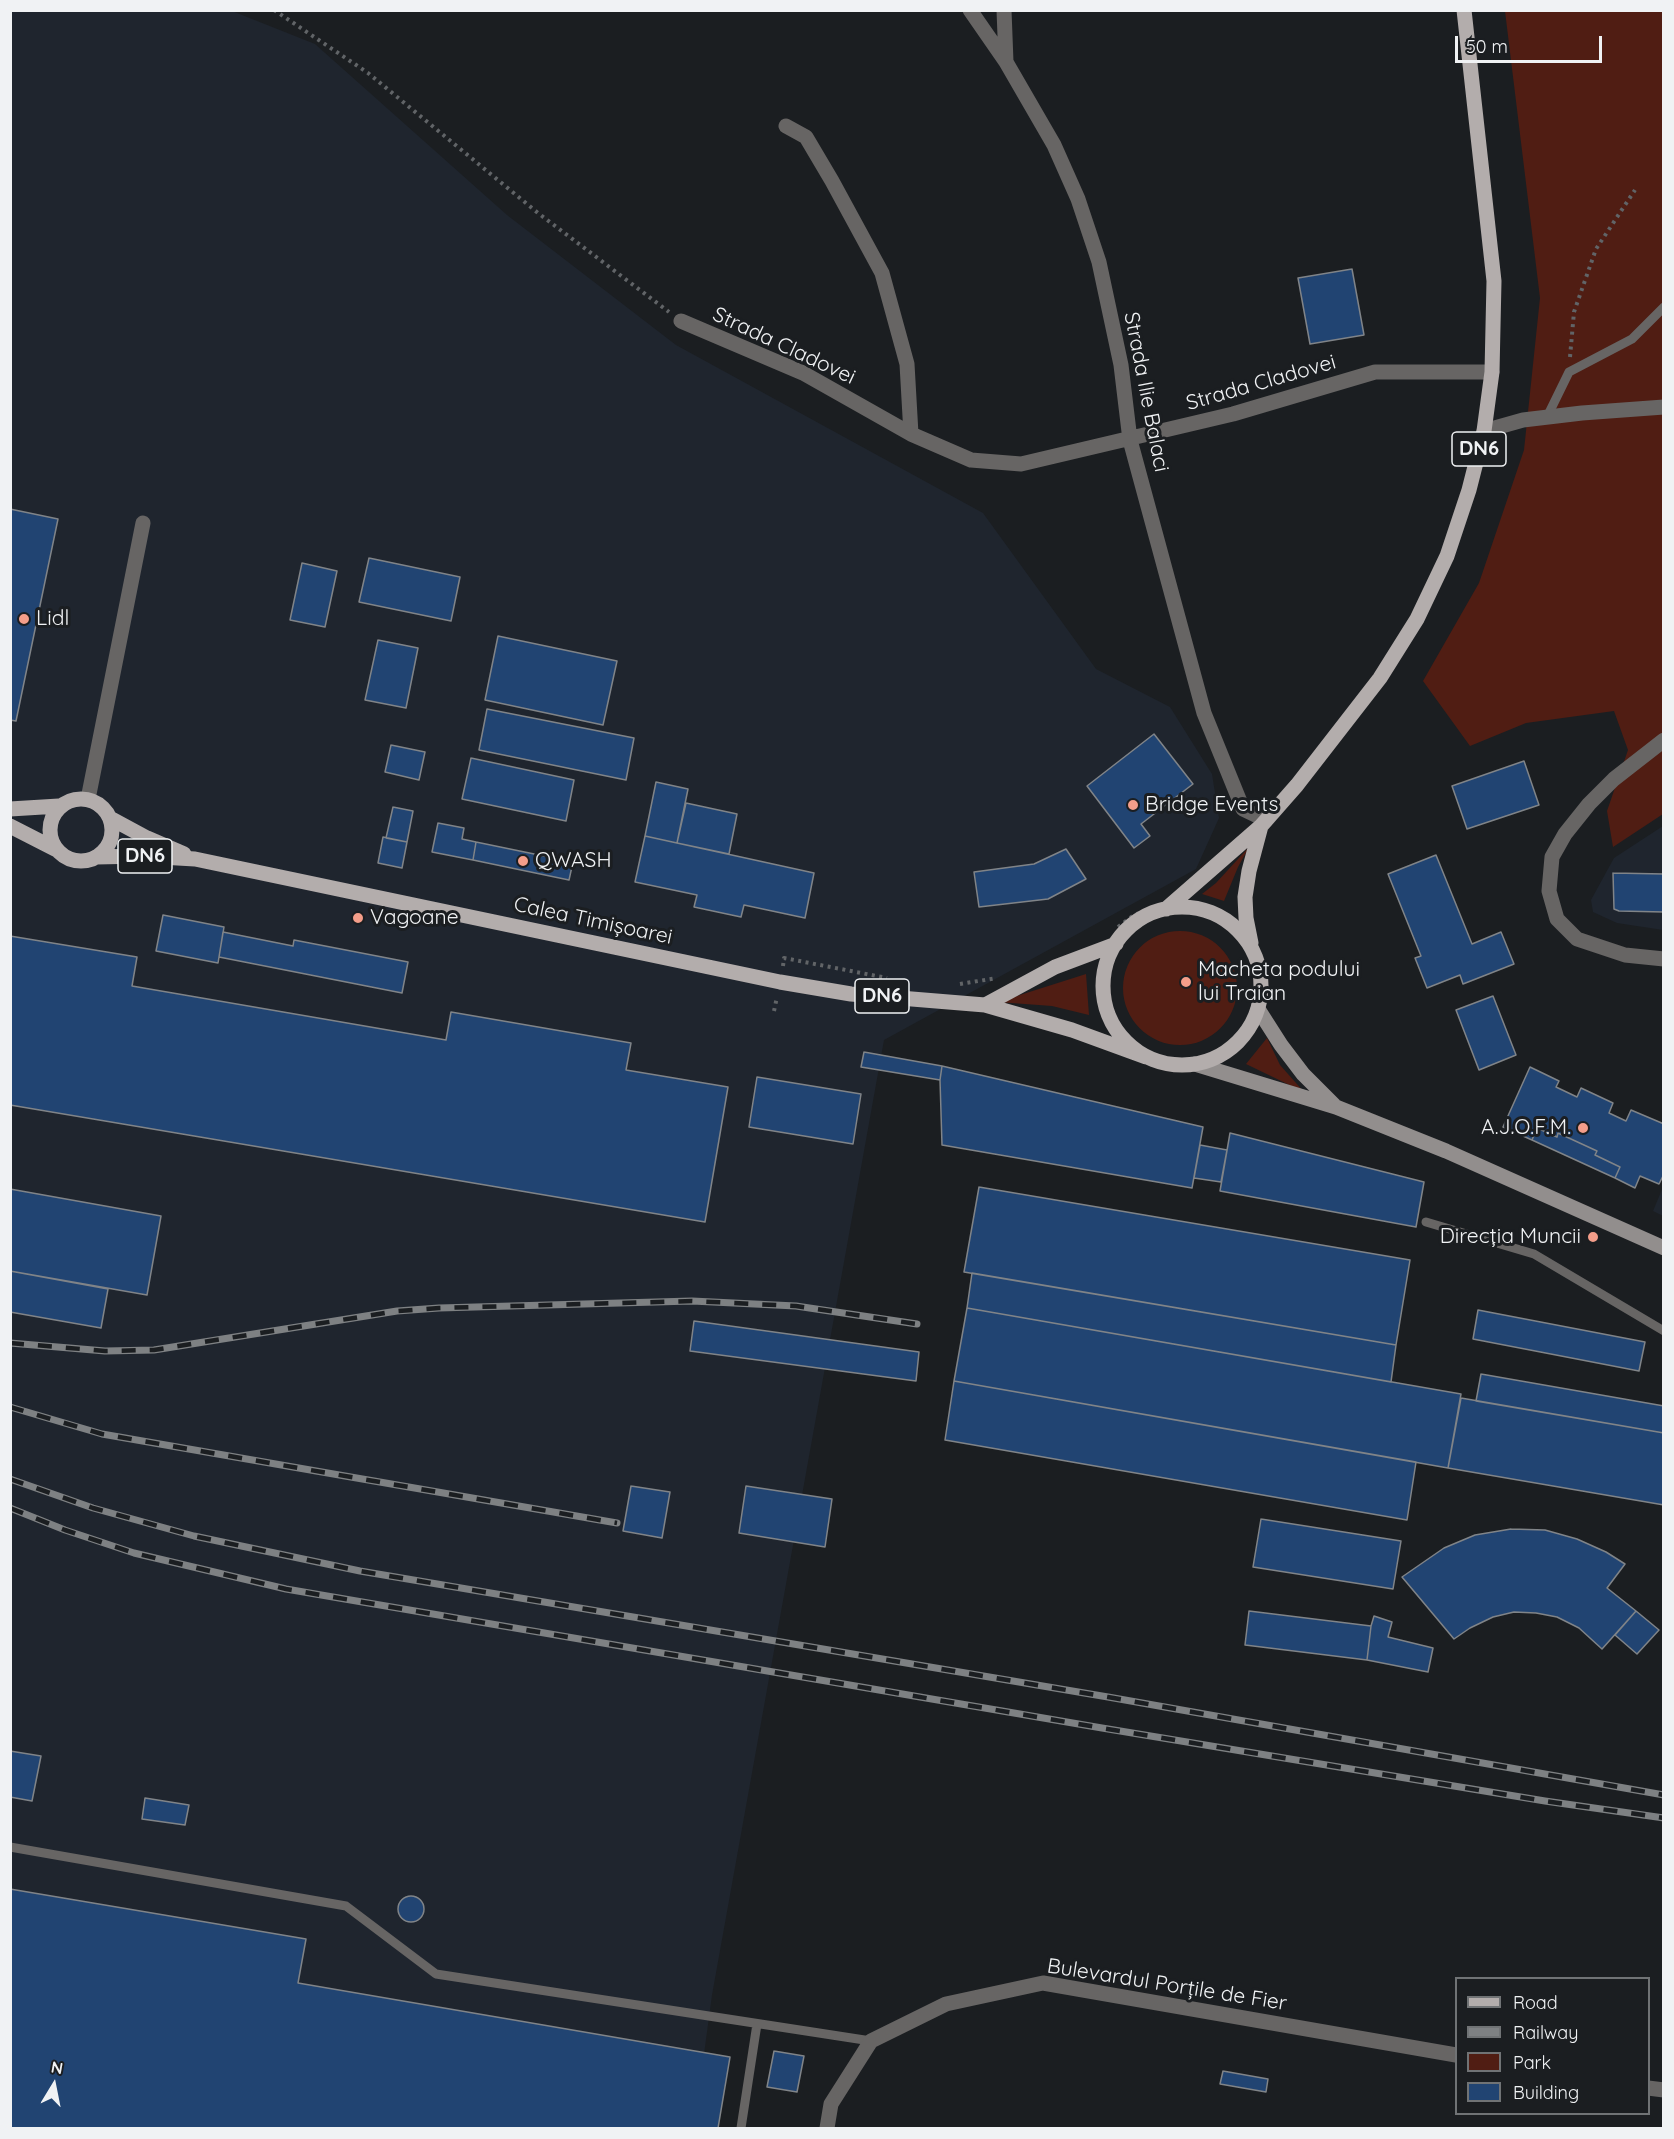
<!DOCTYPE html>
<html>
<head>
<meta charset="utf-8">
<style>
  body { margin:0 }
  #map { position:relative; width:1674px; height:2139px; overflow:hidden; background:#1b1e21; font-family:Quicksand,sans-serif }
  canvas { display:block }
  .frame { position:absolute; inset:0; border:12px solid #f0f2f4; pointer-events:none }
  .legend { position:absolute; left:1455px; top:1977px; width:195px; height:138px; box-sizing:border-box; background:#1b1e21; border:2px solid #707375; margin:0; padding:8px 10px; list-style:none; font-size:18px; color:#f0f2f4 }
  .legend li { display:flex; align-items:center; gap:12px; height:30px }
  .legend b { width:30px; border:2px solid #707375 }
  .north { position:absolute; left:24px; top:2055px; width:60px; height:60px; -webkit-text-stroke:4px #1b1e21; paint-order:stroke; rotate:10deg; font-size:16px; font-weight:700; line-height:24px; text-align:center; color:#f0f2f4 }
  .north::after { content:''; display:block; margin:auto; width:21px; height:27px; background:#f0f2f4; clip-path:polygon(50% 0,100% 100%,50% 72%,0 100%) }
  .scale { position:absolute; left:1455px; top:36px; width:147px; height:27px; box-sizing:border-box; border:3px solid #f0f2f4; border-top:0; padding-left:8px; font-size:18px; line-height:21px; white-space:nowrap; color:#f0f2f4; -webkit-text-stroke:4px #1b1e21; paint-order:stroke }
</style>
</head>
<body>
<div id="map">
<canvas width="1674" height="2139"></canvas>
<div class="frame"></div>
<ul class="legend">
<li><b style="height:8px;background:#b3adac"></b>Road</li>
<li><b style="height:8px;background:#7e8183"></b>Railway</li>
<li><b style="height:16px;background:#501d13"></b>Park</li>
<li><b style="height:16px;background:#214472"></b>Building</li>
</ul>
<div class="north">N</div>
<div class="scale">50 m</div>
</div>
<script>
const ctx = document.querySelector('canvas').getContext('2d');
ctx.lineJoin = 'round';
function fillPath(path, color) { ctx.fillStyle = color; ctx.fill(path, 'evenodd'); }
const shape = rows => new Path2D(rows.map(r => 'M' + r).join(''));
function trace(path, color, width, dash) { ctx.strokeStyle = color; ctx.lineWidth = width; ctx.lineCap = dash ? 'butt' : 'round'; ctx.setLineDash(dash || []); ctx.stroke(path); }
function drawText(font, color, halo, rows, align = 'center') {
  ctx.font = font + ' Quicksand,sans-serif'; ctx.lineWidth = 6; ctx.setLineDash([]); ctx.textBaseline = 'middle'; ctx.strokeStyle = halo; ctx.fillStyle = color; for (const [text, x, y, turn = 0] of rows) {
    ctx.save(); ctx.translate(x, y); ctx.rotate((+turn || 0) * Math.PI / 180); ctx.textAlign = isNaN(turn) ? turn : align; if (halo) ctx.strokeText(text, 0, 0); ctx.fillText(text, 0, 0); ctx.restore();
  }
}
fillPath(shape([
  [11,11,232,11,315,44,507,215,676,345,983,513,1096,669,1170,707,1212,774,1219,818,1196,869,884,1040,712,1995,694,2128,11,2128],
  [1663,826,1663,930,1617,923,1593,912,1591,900,1614,858],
  [1663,1187,1664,1216,1663,1216,1653,1211]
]), '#1f252e');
fillPath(shape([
  [1505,11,1663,11,1663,814,1613,847,1607,811,1628,750,1614,711,1526,723,1470,746,1423,681,1479,583,1524,450,1540,298],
  [1249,847,1238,867,1224,901,1202,894,1216,883],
  '1123 988a57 57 0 1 1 114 0a57 57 0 1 1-114 0Z',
  [1086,974,1089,1015,1052,1006,998,1002],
  [1267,1038,1280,1065,1304,1092,1246,1064]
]), '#501d13');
const building = shape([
  [1352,269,1364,335,1310,344,1298,278,1352,269],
  [10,509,58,519,16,721,10,720,10,509],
  [369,558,460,577,451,621,359,602,369,558],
  [302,563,337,571,325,627,290,620,302,563],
  [498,636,617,661,603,725,485,700,498,636],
  [378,640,418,648,406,708,365,700,378,640],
  [487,709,634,738,626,780,479,750,487,709],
  [1154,734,1193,784,1141,824,1150,836,1134,848,1087,786,1154,734],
  [391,745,425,752,419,780,385,772,391,745],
  [471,758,574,780,566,821,462,799,471,758],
  [1524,761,1539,805,1467,829,1452,786,1524,761],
  [656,782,688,789,677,843,645,836,656,782],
  [686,803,737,814,729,854,677,843,686,803],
  [393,807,413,811,407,842,386,838,393,807],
  [438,823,464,828,462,839,476,842,473,860,432,852,438,823],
  [645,836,814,873,805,918,744,905,741,917,694,907,697,895,635,882,645,836],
  [383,837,407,842,402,868,378,863,383,837],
  [476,842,573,862,569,880,473,860,476,842],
  [1066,849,1086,879,1048,899,979,907,974,872,1034,864,1066,849],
  [1436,855,1472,944,1501,932,1514,964,1463,984,1460,975,1427,988,1415,958,1421,956,1388,874,1436,855],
  [1613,873,1664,874,1664,912,1619,911,1614,909,1613,873],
  [163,915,224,927,218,963,156,951,163,915],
  [223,932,293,946,294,940,408,962,402,993,219,957,223,932],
  [10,936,137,957,132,986,446,1040,451,1012,631,1043,626,1070,728,1087,705,1222,10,1105,10,936],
  [1493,996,1516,1055,1479,1070,1456,1010,1493,996],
  [864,1052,942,1066,940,1080,861,1067,864,1052],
  [942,1066,1203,1127,1192,1188,942,1145,940,1080,942,1066],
  [1530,1067,1559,1081,1556,1087,1577,1097,1581,1088,1613,1103,1609,1113,1626,1121,1631,1110,1664,1124,1664,1174,1659,1184,1640,1176,1635,1188,1615,1178,1620,1167,1595,1155,1597,1151,1558,1133,1557,1137,1537,1128,1532,1140,1503,1127,1530,1067],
  [757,1077,861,1094,853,1144,749,1127,757,1077],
  [1537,1128,1557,1137,1558,1133,1597,1151,1595,1155,1620,1167,1615,1178,1532,1140,1537,1128],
  [1230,1133,1424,1182,1416,1227,1220,1191,1230,1133],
  [1200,1145,1227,1150,1221,1182,1194,1178,1200,1145],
  [979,1187,1410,1260,1396,1345,964,1272,979,1187],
  [10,1189,161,1216,147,1295,10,1271,10,1189],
  [10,1271,108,1289,101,1328,10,1312,10,1271],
  [972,1273,1396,1345,1391,1382,967,1308,972,1273],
  [967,1308,1461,1394,1448,1468,954,1381,967,1308],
  [1478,1310,1645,1342,1639,1371,1473,1339,1478,1310],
  [694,1321,919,1352,916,1381,690,1351,694,1321],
  [1481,1374,1664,1406,1664,1433,1476,1401,1481,1374],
  [954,1381,1416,1462,1407,1520,945,1440,954,1381],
  [1461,1398,1664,1433,1664,1505,1448,1468,1461,1398],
  [631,1486,670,1492,662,1538,623,1531,631,1486],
  [746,1486,832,1499,825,1547,739,1533,746,1486],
  [1261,1519,1401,1541,1393,1589,1253,1567,1261,1519],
  [1511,1529,1545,1530,1577,1539,1606,1552,1625,1564,1607,1588,1636,1611,1602,1649,1579,1628,1557,1617,1536,1613,1514,1612,1493,1617,1470,1628,1454,1639,1402,1577,1444,1548,1475,1535,1511,1529],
  [1249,1611,1371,1626,1367,1660,1245,1645,1249,1611],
  [1636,1611,1659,1630,1637,1654,1615,1635,1636,1611],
  [1374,1616,1392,1622,1388,1637,1433,1648,1428,1672,1367,1660,1371,1626,1374,1616],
  [10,1751,41,1756,32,1801,10,1797,10,1751],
  [145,1798,189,1805,185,1825,142,1819,145,1798],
  [10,1889,306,1939,298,1983,730,2057,718,2128,10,2128,10,1889],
  '398 1909a13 13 0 1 1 26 0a13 13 0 1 1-26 0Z',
  [774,2051,804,2056,797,2092,767,2087,774,2051],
  [1223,2071,1268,2079,1266,2092,1220,2084,1223,2071]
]);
fillPath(building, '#214472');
trace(building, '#808488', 1.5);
trace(shape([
  [274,10,368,73,538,213,669,312],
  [1570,357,1574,312,1596,249,1635,190],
  [1118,927,1134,915,1150,909],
  [783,966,784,958,887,978],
  [960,984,997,978],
  [774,1011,777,997]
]), '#616467', 4, [3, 4.5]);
trace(shape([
  [1547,417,1569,372,1632,339,1664,307],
  [1426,1222,1534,1254,1664,1331],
  [10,1847,346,1906,436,1974,871,2041],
  [741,2128,757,2024]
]), '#676564', 9);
trace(shape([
  [970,10,1006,62,1054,145,1078,199,1099,262,1121,365,1130,440,1204,713,1243,809,1266,820],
  [1004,10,1006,62],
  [786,126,806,137,832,181,882,273,907,364,911,434],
  [681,321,803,373,911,434,971,460,1021,464,1233,414,1375,372,1492,372],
  [1484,431,1523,420,1582,413,1664,407],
  [1664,740,1614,779,1589,804,1565,834,1552,857,1549,891,1557,919,1577,939,1625,955,1664,959],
  [88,799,143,523],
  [1648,2088,1664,2090],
  [827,2128,831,2104,871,2041,946,2004,1043,1983,1456,2055]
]), '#676564', 15);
trace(shape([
  [1258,1009,1281,1045,1303,1074,1334,1105],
  [1195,1064,1336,1107,1446,1151,1664,1248]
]), '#928e8d', 15);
trace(shape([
  '50 830a31 31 0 1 1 62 0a31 31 0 1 1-62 0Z',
  [10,809,59,806],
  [110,818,147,838,184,854],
  [10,826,55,849],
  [96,857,143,856,195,859,780,982,851,994,985,1005,1072,1030,1146,1057],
  '1103 986a79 79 0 1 1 158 0a79 79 0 1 1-158 0Z',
  [1166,909,1261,826,1297,785,1380,678,1417,619,1447,556,1469,490,1484,431,1492,372,1494,281,1464,10],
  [1251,943,1246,918,1245,897,1249,871,1261,826],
  [985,1005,1055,967,1116,944]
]), '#b3adac', 15);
const rail = shape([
  [10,1343,105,1351,154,1350,397,1311,439,1308,692,1301,796,1306,917,1324],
  [10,1407,102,1434,617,1523],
  [10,1479,93,1508,194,1536,360,1571,1108,1697,1664,1795],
  [10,1508,65,1530,134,1553,286,1589,1102,1728,1545,1801,1664,1818]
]);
trace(rail, '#7e8183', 7);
trace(rail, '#1b1e21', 4.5, [14]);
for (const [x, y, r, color] of [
  [24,619,6,"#f49e8a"],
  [1133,805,6,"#f49e8a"],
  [523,861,6,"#f49e8a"],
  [358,918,6,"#f49e8a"],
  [1186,982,6,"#f49e8a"],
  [1583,1128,6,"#f49e8a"],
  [1593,1237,6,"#f49e8a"]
]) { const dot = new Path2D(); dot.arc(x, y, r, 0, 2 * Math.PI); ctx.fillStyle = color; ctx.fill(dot); trace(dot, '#1b1e21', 2); }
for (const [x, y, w] of [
  [1479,449,54],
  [145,856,54],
  [882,996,54]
]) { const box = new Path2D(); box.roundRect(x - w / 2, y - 17, w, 34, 4.5); ctx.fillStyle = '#1b1e21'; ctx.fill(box); trace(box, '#f0f2f4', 1.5); }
drawText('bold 20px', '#f0f2f4', null, [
  ["DN6",1479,449],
  ["DN6",145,856],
  ["DN6",882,996]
]);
drawText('21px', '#f0f2f4', '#1b1e21', [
  ["Strada Cladovei",784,346,25],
  ["Strada Cladovei",1261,383,-16],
  ["Strada Ilie Balaci",1146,392,79],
  ["Calea Timișoarei",593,921,12],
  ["Bulevardul Porțile de Fier",1167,1985,9]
]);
drawText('21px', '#f0f2f4', '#1b1e21', [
  ["Lidl",36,619],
  ["Bridge Events",1145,805],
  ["QWASH",535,861],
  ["Vagoane",370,918],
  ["Macheta podului",1198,970],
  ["lui Traian",1198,994],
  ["A.J.O.F.M.",1571,1128,"right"],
  ["Direcția Muncii",1581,1237,"right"]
], 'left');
</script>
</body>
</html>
